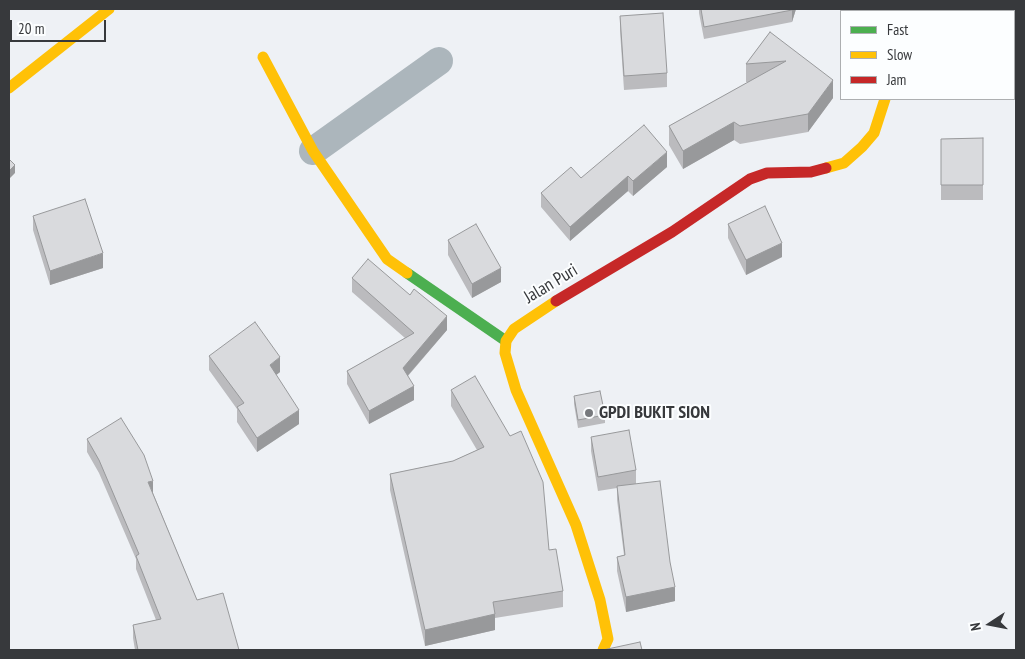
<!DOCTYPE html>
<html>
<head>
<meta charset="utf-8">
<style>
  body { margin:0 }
  #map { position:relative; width:1025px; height:659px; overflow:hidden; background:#eef1f5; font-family:"PT Sans Narrow",sans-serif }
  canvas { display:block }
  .frame { position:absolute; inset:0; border:10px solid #37393c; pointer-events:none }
  .legend { position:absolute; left:840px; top:10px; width:175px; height:90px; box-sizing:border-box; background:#fcfeff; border:1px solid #adafb1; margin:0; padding:6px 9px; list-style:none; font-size:15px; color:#37393c }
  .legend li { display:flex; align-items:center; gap:10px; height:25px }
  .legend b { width:25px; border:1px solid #adafb1 }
  .north { position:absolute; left:965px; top:599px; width:50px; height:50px; -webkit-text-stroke:4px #fcfeff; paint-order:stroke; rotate:259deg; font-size:14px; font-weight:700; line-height:20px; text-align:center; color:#37393c }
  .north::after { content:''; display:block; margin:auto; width:18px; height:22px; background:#37393c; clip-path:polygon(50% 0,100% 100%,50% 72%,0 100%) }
  .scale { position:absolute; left:10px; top:20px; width:96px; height:22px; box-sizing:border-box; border:2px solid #37393c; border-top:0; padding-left:6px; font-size:15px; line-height:18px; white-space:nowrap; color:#37393c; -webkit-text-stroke:4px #fcfeff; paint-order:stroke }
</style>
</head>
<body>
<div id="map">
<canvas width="1025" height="659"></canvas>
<div class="frame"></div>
<ul class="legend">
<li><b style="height:6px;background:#4caf50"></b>Fast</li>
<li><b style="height:6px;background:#ffc107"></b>Slow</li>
<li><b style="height:6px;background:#c62828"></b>Jam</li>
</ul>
<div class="north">N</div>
<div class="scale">20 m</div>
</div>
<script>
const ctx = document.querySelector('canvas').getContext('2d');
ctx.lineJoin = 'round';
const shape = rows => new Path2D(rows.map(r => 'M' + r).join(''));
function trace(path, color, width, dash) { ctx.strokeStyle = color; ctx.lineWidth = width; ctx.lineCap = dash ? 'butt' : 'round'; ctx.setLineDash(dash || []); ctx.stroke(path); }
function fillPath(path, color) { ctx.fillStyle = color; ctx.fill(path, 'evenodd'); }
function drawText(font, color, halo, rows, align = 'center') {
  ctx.font = font + ' "PT Sans Narrow",sans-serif'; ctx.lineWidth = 4; ctx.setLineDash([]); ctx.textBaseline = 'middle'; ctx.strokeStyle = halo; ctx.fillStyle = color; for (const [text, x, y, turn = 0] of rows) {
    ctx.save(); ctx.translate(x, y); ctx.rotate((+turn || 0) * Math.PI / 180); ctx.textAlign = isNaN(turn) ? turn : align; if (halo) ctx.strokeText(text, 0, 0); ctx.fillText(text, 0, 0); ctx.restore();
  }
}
trace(shape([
  [313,151,439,61]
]), '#acb6bc', 28);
trace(shape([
  [992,9,994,11],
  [407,273,506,341]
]), '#4caf50', 11);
trace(shape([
  [907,11,908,9],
  [1014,38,1016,41],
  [263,57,313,151,387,259,407,273],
  [9,88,109,9],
  [826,168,844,163,862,147,874,133,885,99],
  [556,301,514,329,506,341,505,353,516,390,576,525,600,600,608,639,603,650]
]), '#ffc107', 11);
trace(shape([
  [556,301,672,232,750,179,767,173,811,172,826,168]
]), '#c62828', 11);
fillPath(shape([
  [699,9,796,9,792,22,704,39,699,13],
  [620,16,667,73,667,87,624,90,620,31],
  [770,32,833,98,808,132,740,144,734,140,683,169,669,145,669,126,749,82,746,82,746,64],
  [983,138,983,200,941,200,941,139],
  [667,167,633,196,628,191,570,241,541,207,541,193,581,178],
  [33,216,103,268,50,285,33,230],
  [728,224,782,257,746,275,728,238],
  [448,240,501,282,472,298,448,255],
  [352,278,447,330,408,376,414,400,369,424,347,384,347,371,405,338,352,292],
  [209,356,280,372,276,375,299,424,257,452,237,422,237,409,209,370],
  [451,390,549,550,563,591,563,607,495,618,495,630,425,646,390,490,390,474,453,461,477,450,451,406],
  [574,396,605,415,605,423,578,428,574,404],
  [591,437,636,470,636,484,670,562,675,601,626,612,617,571,617,557,624,555,617,500,617,488,598,491,591,451],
  [87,439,153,493,197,600,239,650,135,650,133,638,133,625,156,620,136,569,136,559,99,473,87,452]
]), '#bbbbbe');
fillPath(shape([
  [792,9,796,9,792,22],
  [833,80,833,98,808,132,808,114],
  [734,122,734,140,683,169,683,151],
  [667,152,667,167,633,196,633,181],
  [15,165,15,173,9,179,9,171],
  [628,176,628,191,570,241,570,227],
  [782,243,782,257,746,275,746,260],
  [103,253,103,268,50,285,50,271],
  [501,268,501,282,472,298,472,284],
  [447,316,447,330,403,381,403,368],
  [280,357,280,372,270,380,270,365],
  [414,386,414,400,369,424,369,411],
  [299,410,299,424,257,452,257,438],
  [153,481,153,494,148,482],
  [675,587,675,601,626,612,626,597],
  [495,614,495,630,425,646,425,630]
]), '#98999b');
const building = shape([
  [701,9,792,9,792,10,704,27,701,9],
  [663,13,667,73,624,76,620,16,663,13],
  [770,32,833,80,808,114,740,126,734,122,683,151,669,126,786,61,746,64,770,32],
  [644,125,667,152,633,181,628,176,570,227,541,193,571,167,581,178,644,125],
  [983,138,983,185,941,185,941,139,983,138],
  [9,159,15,165,9,171,9,159],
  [85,199,103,253,50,271,33,216,85,199],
  [765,206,782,243,746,260,728,224,765,206],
  [476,224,501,268,472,284,448,240,476,224],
  [368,259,410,295,414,289,447,316,403,368,414,386,369,411,347,371,414,333,352,278,368,259],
  [255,322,280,357,270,365,299,410,257,438,237,407,244,403,209,356,255,322],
  [475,376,510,436,521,431,543,482,549,550,556,549,563,591,493,602,495,614,425,630,390,474,453,461,484,447,451,390,475,376],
  [600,391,605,415,578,420,574,396,600,391],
  [121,418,144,455,153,481,148,482,197,600,223,593,239,650,138,650,133,625,161,619,136,556,139,554,99,460,87,439,121,418],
  [629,430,636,470,598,477,591,437,629,430],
  [660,481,670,562,675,587,626,597,617,557,625,555,617,486,660,481],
  [640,642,642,650,603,650,640,642]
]);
fillPath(building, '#d9dadd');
trace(building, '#98999b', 1);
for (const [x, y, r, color] of [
  [589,413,5,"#77797d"]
]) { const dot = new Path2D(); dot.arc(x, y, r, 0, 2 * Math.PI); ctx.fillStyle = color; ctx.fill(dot); trace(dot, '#fcfeff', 2); }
drawText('18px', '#37393c', '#fcfeff', [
  ["Jalan Puri",551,284,-31]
]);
drawText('bold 18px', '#37393c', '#fcfeff', [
  ["GPDI BUKIT SION",599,413]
], 'left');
</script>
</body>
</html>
